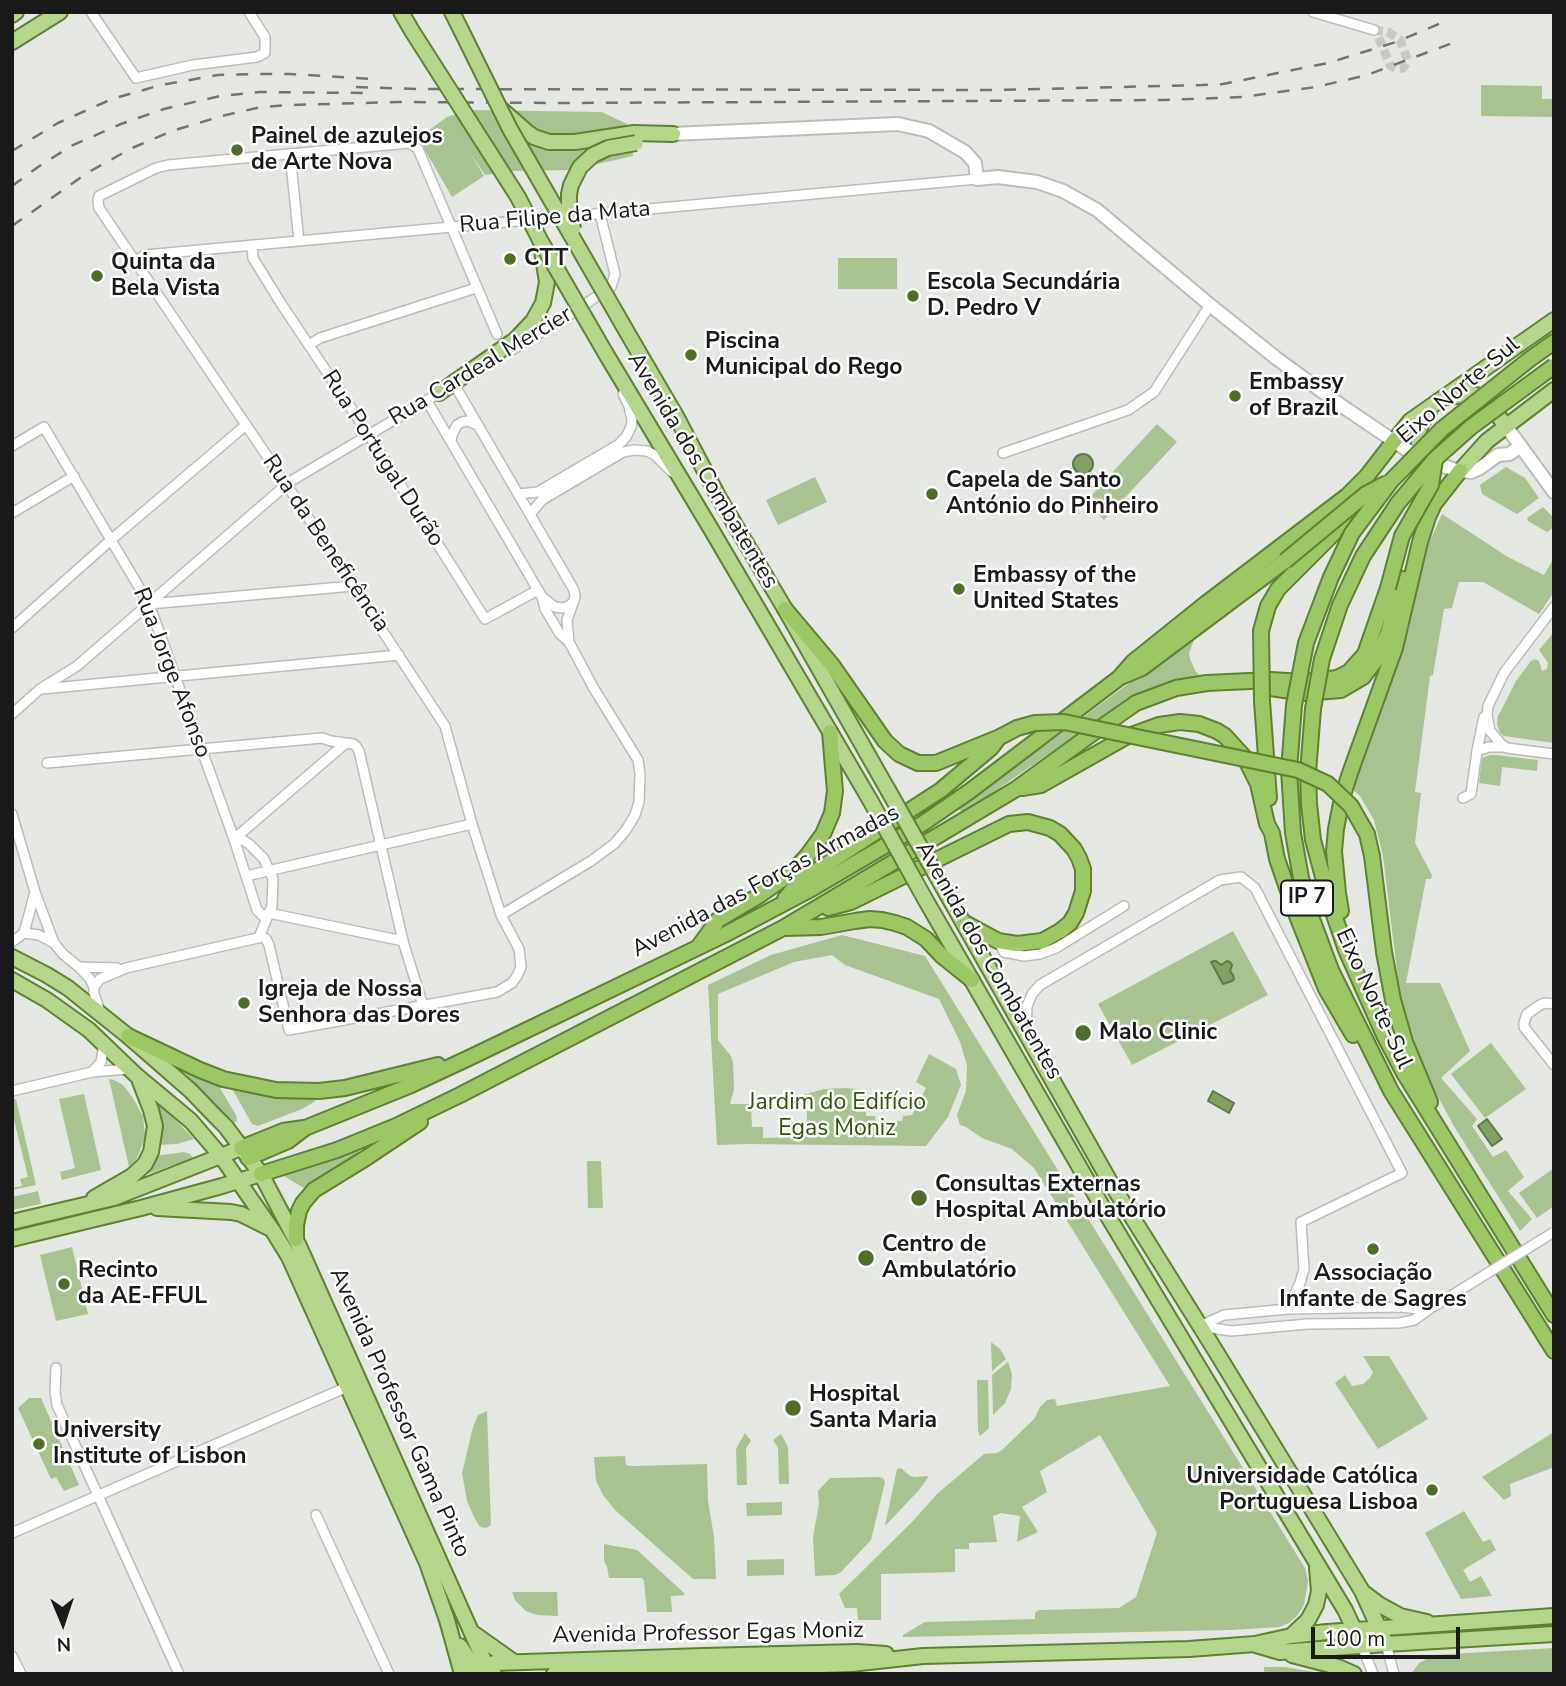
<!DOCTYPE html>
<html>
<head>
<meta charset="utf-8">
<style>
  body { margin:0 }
  #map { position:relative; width:1566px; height:1686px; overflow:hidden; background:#e5e7e3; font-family:"Nunito Sans",sans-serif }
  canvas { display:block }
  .frame { position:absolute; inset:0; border:14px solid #191a19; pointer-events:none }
  .north { position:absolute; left:28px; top:1588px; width:70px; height:70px; -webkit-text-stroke:5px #fff; paint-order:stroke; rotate:178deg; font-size:19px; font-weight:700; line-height:28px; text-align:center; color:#191a19 }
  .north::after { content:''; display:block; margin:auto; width:24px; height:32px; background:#191a19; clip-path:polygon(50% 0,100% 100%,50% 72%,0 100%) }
  .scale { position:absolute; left:1311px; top:1627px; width:149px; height:32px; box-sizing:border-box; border:4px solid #191a19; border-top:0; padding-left:9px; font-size:21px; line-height:24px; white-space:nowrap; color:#191a19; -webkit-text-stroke:5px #fff; paint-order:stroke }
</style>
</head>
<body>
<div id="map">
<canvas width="1566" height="1686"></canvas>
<div class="frame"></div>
<div class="north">N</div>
<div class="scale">100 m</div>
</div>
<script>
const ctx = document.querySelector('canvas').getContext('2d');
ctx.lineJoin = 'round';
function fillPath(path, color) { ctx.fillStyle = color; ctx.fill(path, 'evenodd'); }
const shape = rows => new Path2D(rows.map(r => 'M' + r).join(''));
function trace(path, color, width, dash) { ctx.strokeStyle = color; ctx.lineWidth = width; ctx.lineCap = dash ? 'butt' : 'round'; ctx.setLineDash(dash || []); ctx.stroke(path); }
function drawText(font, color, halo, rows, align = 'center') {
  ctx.font = font + ' "Nunito Sans",sans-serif'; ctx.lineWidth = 5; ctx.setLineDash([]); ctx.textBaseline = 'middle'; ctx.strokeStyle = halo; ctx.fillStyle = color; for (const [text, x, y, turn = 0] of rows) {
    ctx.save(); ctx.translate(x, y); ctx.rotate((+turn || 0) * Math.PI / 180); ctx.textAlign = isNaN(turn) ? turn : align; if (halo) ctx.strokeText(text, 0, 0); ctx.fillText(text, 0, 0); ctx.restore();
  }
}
fillPath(shape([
  [1481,85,1542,86,1542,99,1554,99,1554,117,1481,116],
  [469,110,602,112,627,124,633,156,571,170,514,171,485,175,470,153,484,176,452,197,418,138,447,117],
  [838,258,897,258,897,289,838,289],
  [1157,424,1177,442,1104,520,1085,502],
  [1506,467,1525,478,1539,498,1517,514,1482,494,1480,485],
  [815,477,827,502,778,525,766,500],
  [1543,507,1554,518,1554,527,1547,532,1528,521,1527,518],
  [1442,514,1508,557,1544,575,1554,558,1554,592,1539,614,1483,582,1459,582,1452,608,1444,609,1433,675,1430,676,1415,792,1421,793,1415,843,1432,875,1431,879,1426,879,1406,983,1440,983,1470,1051,1441,1078,1477,1119,1472,1126,1493,1157,1506,1150,1524,1177,1508,1191,1532,1219,1520,1231,1455,1128,1429,1080,1410,1030,1400,996,1383,856,1374,820,1360,796,1353,790,1392,680,1410,623,1417,587,1428,545],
  [1554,632,1554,743,1504,736,1500,733,1497,724,1498,716,1507,699,1516,681,1531,661,1535,659,1539,661,1542,671,1547,669,1548,663,1539,650],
  [1194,635,1195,637,1189,653,1190,659,1196,672,1201,677,1173,682,1148,690,1124,702,963,813,959,809],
  [1496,755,1538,760,1537,771,1502,767,1500,786,1479,783,1482,758,1490,755],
  [1233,931,1268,995,1132,1065,1098,1004],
  [842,935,925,956,1305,1568,1308,1581,1304,1605,1297,1616,1289,1623,1279,1627,1231,1630,903,1637,903,1635,925,1622,1035,1619,1035,1613,1039,1610,1119,1608,1136,1597,1157,1533,1100,1435,1040,1471,1047,1492,1022,1507,1038,1532,1017,1542,1020,1516,1001,1513,993,1516,997,1542,969,1543,969,1549,955,1549,955,1572,881,1574,881,1620,858,1620,857,1608,845,1608,839,1594,912,1522,937,1494,984,1454,997,1453,1002,1450,1034,1419,1040,1407,1047,1400,1055,1399,1057,1406,1170,1386,1034,1168,1012,1149,982,1138,966,1127,960,1125,957,1115,966,1091,967,1065,960,1042,939,999,845,965,832,955,794,962,718,994,718,1040,731,1056,733,1063,734,1089,730,1104,751,1104,752,1127,763,1127,763,1138,807,1137,807,1099,785,1100,824,1089,845,1088,865,1090,866,1116,875,1116,876,1122,902,1121,903,1116,912,1115,926,1088,916,1082,929,1054,956,1069,961,1085,948,1117,926,1146,746,1144,717,1145,708,985,771,955],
  [1491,1043,1526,1089,1485,1118,1451,1074],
  [182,1070,217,1083,236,1115,237,1121,232,1123],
  [109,1079,114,1080,123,1085,133,1098,143,1116,145,1134,143,1143,137,1158,129,1167],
  [231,1087,320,1095,314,1102,302,1109,258,1126,252,1124],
  [84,1094,101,1170,62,1180,60,1172,75,1168,59,1099],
  [16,1099,36,1185,12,1190,12,1188,22,1186,20,1179,28,1177,12,1112,12,1100],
  [157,1103,160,1104,194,1139,177,1144,158,1145,156,1104],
  [357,1149,360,1153,315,1179,304,1188,284,1176],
  [184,1152,190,1154,193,1158,148,1174,146,1173,155,1156],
  [587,1161,601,1161,603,1208,588,1208],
  [1554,1168,1554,1206,1537,1218,1519,1193],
  [38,1191,41,1204,12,1210,12,1197],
  [72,1247,88,1314,56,1321,40,1255],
  [991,1342,1000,1349,1006,1359,992,1371],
  [1363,1356,1389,1356,1428,1419,1378,1449,1335,1383,1345,1375,1352,1386,1363,1384,1370,1378,1373,1372],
  [1008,1362,1012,1374,1011,1389,1005,1403,993,1415,992,1375],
  [977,1380,988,1380,989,1428,980,1436,978,1431],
  [29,1398,41,1398,79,1485,64,1491,56,1477,51,1479,18,1408],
  [487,1411,491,1525,486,1528,480,1527,474,1517,467,1501,462,1473,473,1427,478,1415],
  [1554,1432,1554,1467,1510,1484,1511,1496,1504,1500,1482,1477],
  [745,1433,751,1441,746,1448,747,1485,737,1485,736,1449],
  [781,1434,788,1447,789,1484,779,1484,778,1448,773,1440],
  [625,1456,626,1465,632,1466,707,1464,708,1501,714,1537,716,1579,693,1579,615,1510,603,1495,596,1481,594,1457],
  [901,1468,910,1476,915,1477,929,1476,919,1490,885,1526,897,1469],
  [879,1477,883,1478,885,1482,871,1540,841,1572,835,1575,815,1576,813,1537,819,1504,818,1491,830,1478],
  [782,1502,782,1515,747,1516,746,1503],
  [1464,1511,1483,1542,1490,1539,1496,1550,1463,1570,1470,1582,1481,1576,1492,1596,1461,1599,1425,1533],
  [604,1544,637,1550,683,1592,685,1595,671,1596,672,1612,647,1612,644,1581,642,1578,609,1578,607,1567,604,1561],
  [784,1559,784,1575,747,1576,747,1560],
  [512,1592,557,1592,558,1616,537,1615,526,1611,515,1600],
  [1554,1648,1554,1674,1411,1674,1419,1663,1434,1655],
  [1264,1667,1285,1667,1326,1674,1268,1674,1264,1671]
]), '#a8c290');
const water = shape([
  '1073 464a10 10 0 1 1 20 0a10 10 0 1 1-20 0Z',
  [1214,961,1216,961,1221,965,1227,961,1230,962,1232,965,1230,971,1233,975,1234,979,1232,981,1223,984,1211,962,1214,961],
  [1213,1091,1234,1103,1229,1113,1208,1101,1213,1091],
  [1487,1119,1502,1139,1492,1146,1478,1126,1487,1119]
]);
fillPath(water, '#82a061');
trace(water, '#62784b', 2);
trace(shape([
  [1374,30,1388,32,1400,40,1408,61,1403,68,1396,69,1390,65,1378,36,1374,30]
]), '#c6c8c5', 9, [9, 4.5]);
const minor = shape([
  [91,12,136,78,193,65,257,57,265,53,265,37,249,12],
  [1313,12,1374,30],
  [290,154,299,241],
  [252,245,253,258,280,302,369,435,485,619,538,590],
  [136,261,145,255,977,179],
  [309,345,320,338,476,288],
  [510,351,566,317,611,287,615,274,600,214],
  [454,384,574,590,575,596,574,601,569,606,563,608,555,607,542,597],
  [427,401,538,590,542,597,545,609,560,634,569,642,593,687,638,760,640,774,639,802,635,815,626,830,614,844,591,861,501,915],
  [451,442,452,435,457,425,462,422,468,421,477,425],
  [12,446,44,427,149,604,234,839,257,910,263,916,269,913,403,941],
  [1003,453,1128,410,1154,392,1210,305],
  [518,494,538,492,618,445,626,437,631,427,632,420,629,406,623,394],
  [12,513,74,476],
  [530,514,542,500,623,452,634,450,647,451,655,455,672,472],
  [149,604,353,586],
  [1554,607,1504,673,1488,706,1487,716,1490,731,1502,745,1507,748,1554,754],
  [12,628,112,539,246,425],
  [569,642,567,620,573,603],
  [42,689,399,655],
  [12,714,40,689,77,666,279,491,286,484,441,392],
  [1484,717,1477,751,1489,747,1504,747],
  [47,763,322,738,331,741,353,744,356,746,359,751,403,941,423,1006],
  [1463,798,1471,794,1477,751],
  [12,814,35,892,54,943,63,954,79,967,90,979,94,987,94,993,100,1012],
  [234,839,346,743],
  [234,839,241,839,249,844,264,859,273,879,272,906,259,937],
  [246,876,472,824],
  [24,933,39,935,54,943],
  [998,941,1004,952,1024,956,1040,954,1056,948,1124,906],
  [12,942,24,933,35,892],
  [79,967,117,968],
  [94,987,100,979,126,968,262,937,266,939,269,945,289,1030,497,992,512,983,517,976,521,967,519,949,501,915,472,824,445,726,286,484,99,208,98,201,99,196,156,168,168,165,410,143,418,149,497,334],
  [1554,1004,1545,1003,1540,1005,1527,1014,1524,1023,1524,1027,1554,1065],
  [1026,1031,1027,1006,1032,994,1040,985,1220,880,1241,877,1255,888,1402,1173,1301,1222,1304,1269,1300,1283,1288,1309],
  [92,1072,101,1062,103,1050,102,1043],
  [12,1091,92,1072,129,1069],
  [1202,1325,1224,1315,1288,1309,1400,1307,1428,1310],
  [1200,1326,1231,1331,1307,1324,1399,1323,1414,1320,1428,1310],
  [56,1368,55,1392,57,1405,179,1674],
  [316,1515,389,1674],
  [12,1533,347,1387],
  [1386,1644,1394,1674],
  [1362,1646,1373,1674],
  [12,1656,21,1674]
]);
const secondary = shape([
  [673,134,898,124,929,131,965,152,975,163,977,179,998,177,1037,182,1063,191,1097,210,1210,305,1276,358,1342,406,1407,450,1424,455,1430,461,1443,466,1460,471,1471,472,1480,468,1498,455,1509,454,1521,446],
  [1506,426,1554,492]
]);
const primary = shape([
  [401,12,412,31],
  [452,12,461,30],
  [12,15,16,12],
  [12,42,60,12],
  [501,109,527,132,534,137,549,142,575,142,634,133,673,134],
  [631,339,676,416,718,496,785,609,888,790],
  [606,354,711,529,870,800],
  [439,393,515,340,533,321,543,303,547,282,541,245],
  [1448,397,1472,394,1479,396,1485,399,1506,426],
  [1394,441,1410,421,1554,320],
  [1424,455,1419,445,1418,434,1421,424,1429,412],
  [1460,471,1487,441,1554,390],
  [939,880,1109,1180,1215,1350,1362,1591,1386,1644],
  [925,899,1106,1213,1345,1610,1362,1646],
  [12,957,47,975,68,988,128,1036,191,1091,214,1115,226,1127,261,1174,299,1246,490,1674],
  [12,980,47,1000,89,1030,137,1076,191,1121,221,1156,273,1231,289,1257,427,1563,447,1620,462,1674],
  [94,1198,132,1176,145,1164,151,1152,155,1126,151,1110,139,1079],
  [157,1208,231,1212,241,1214,269,1228],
  [12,1222,114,1198,241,1148],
  [12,1239,141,1208,222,1186,261,1174],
  [1364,1593,1380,1605,1400,1616,1427,1622],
  [473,1633,514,1662],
  [1291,1636,1308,1620,1316,1605,1319,1591,1317,1568],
  [1256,1645,1280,1652,1386,1644,1554,1634],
  [460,1646,473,1666,481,1670,494,1674],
  [1292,1655,1338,1667,1354,1674],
  [488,1674,494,1663,704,1656,857,1652,886,1654],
  [554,1674,851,1664,923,1656,1189,1649,1255,1644,1291,1636,1327,1632,1554,1616]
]);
const trunk = shape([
  [1530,359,1554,342],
  [1268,606,1278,589,1333,534,1348,511],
  [785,609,832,665,885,741,899,754,918,763,936,763,1000,737],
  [1123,676,1142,668,1285,561],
  [1264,687,1304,693,1341,690,1363,677,1376,660,1388,633,1403,579],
  [1262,701,1269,798],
  [1294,705,1289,770,1293,833,1301,878,1312,919,1331,970,1391,1091,1554,1351],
  [1313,709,1308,772,1309,804,1313,840,1330,903,1346,950,1384,1035,1404,1073,1554,1315],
  [1022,788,1041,785,1126,737,1159,725,1180,722,1199,724,1217,731,1225,736,1245,758,1258,784,1267,824,1272,833,1277,859,1295,911,1326,989,1353,1035],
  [1372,856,1384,952,1393,1000,1405,1042,1430,1102],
  [785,899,799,882,941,790,991,748,997,740],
  [828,908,851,902,1009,824,1028,822,1050,828,1060,834,1074,849,1079,858,1083,869,1083,891,1076,913,1070,923,1060,931,1042,941,1017,944,998,941,963,922],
  [1341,911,1338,893,1334,851,1336,829,1342,798,1350,773,1395,648,1420,542,1428,517,1434,504,1460,471],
  [785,928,821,927,855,921,870,919,882,920,895,923,907,927,926,939,942,956,972,980],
  [699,946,718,920,760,895,791,873,807,856,823,834,832,813,835,791,830,732],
  [128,1036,200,1070,223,1079,276,1090,319,1091,345,1088,438,1065],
  [241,1148,283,1131,304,1128],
  [248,1158,288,1141,305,1128,409,1086,473,1056,724,935,813,888,922,824,970,791,1119,678,1133,662,1204,605,1347,496,1367,476,1394,441],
  [261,1174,337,1150,396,1126,460,1095,783,928,1016,789,1086,738,1136,703,1176,688,1207,683,1271,680,1303,682,1337,678,1349,672,1365,654,1388,588],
  [296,1239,296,1225,299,1211,303,1203,314,1190,366,1158,420,1122]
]);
trace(minor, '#bbbdb9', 12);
trace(secondary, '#bbbdb9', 16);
trace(primary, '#5f8131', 18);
trace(trunk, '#5f8131', 18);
trace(minor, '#fff', 9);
trace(secondary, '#fff', 12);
trace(primary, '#b5d58b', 14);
trace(trunk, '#9cc764', 14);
trace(shape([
  [356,87,418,89,998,90,1202,85,1223,84,1328,63,1396,42,1446,21],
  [12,151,58,123,112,99,161,85,218,75,259,74,290,74,371,79],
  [12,186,38,167,71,146,121,124,164,109,220,96,260,92,365,93],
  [12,226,87,173,132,148,172,131,222,116,261,107,291,105,397,102,563,103,1165,100,1242,97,1316,87,1367,75,1455,42]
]), '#737472', 2.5, [12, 12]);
const minorBridge = shape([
  [1428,1310,1554,1232]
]);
const primaryBridge = shape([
  [461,30,510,129,631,339],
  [412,31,518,197,540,240,606,354],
  [573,229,569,206,569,194,571,185,580,167,593,155,608,148,636,143],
  [888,790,939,880],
  [870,800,925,899]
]);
const trunkBridge = shape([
  [1285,561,1366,494,1387,483],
  [1388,588,1402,536,1431,485,1435,460],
  [1262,701,1261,631,1268,606],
  [1294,705,1306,643,1331,577,1352,533,1391,481,1442,429,1530,359],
  [1313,709,1322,659,1340,605,1363,556,1398,503,1435,459,1471,427,1554,366],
  [1000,737,1017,728,1035,723,1064,722,1298,770,1328,784,1351,806,1367,834,1372,856]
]);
trace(minorBridge, '#bbbdb9', 12, []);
trace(primaryBridge, '#5f8131', 18, []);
trace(trunkBridge, '#5f8131', 18, []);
trace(minorBridge, '#fff', 9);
trace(primaryBridge, '#b5d58b', 14);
trace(trunkBridge, '#9cc764', 14);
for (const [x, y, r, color] of [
  [237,150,7,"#4e6e25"],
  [510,259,7,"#4e6e25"],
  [97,276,7,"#4e6e25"],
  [913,296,7,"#4e6e25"],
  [691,355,7,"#4e6e25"],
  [1235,396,7,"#4e6e25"],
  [932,494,7,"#4e6e25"],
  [959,589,7,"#4e6e25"],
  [244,1003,7,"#4e6e25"],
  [1083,1033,9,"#4e6e25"],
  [919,1198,9,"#4e6e25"],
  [1373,1249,7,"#4e6e25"],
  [866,1258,9,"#4e6e25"],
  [64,1284,7,"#4e6e25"],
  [793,1408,9,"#4e6e25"],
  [39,1444,7,"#4e6e25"],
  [1432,1490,7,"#4e6e25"]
]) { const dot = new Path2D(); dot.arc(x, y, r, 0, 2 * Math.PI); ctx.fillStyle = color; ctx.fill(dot); trace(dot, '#fff', 2.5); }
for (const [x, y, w] of [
  [1307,898,52]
]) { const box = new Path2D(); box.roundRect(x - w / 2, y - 17.5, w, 35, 5); ctx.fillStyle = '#fff'; ctx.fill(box); trace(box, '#191a19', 2); }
drawText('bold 21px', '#191a19', null, [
  ["IP 7",1307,898]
]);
drawText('bold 23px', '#191a19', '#fff', [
  ["Painel de azulejos",251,137],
  ["de Arte Nova",251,163],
  ["CTT",524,259],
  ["Quinta da",111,263],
  ["Bela Vista",111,289],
  ["Escola Secundária",927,283],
  ["D. Pedro V",927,309],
  ["Piscina",705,342],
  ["Municipal do Rego",705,368],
  ["Embassy",1249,383],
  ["of Brazil",1249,409],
  ["Capela de Santo",946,481],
  ["António do Pinheiro",946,507],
  ["Embassy of the",973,576],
  ["United States",973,602],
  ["Igreja de Nossa",258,990],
  ["Senhora das Dores",258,1016],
  ["Malo Clinic",1099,1033],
  ["Consultas Externas",935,1185],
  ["Hospital Ambulatório",935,1211],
  ["Centro de",882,1245],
  ["Ambulatório",882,1271],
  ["Recinto",78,1271],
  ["da AE-FFUL",78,1297],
  ["Associação",1373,1274,"center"],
  ["Infante de Sagres",1373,1300,"center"],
  ["Hospital",809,1395],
  ["Santa Maria",809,1421],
  ["University",53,1431],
  ["Institute of Lisbon",53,1457],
  ["Universidade Católica",1418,1477,"right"],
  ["Portuguesa Lisboa",1418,1503,"right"]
], 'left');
drawText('23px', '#191a19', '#fff', [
  ["Rua Filipe da Mata",555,218,-5],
  ["Rua Cardeal Mercier",481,367,-31],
  ["Eixo Norte-Sul",1459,391,-40],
  ["Rua Portugal Durão",382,459,57],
  ["Avenida dos Combatentes",702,471,59],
  ["Rua da Beneficência",325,544,56],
  ["Rua Jorge Afonso",171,673,69],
  ["Avenida das Forças Armadas",766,882,-28],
  ["Avenida dos Combatentes",988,961,60],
  ["Eixo Norte-Sul",1373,999,65],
  ["Avenida Professor Gama Pinto",399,1413,66],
  ["Avenida Professor Egas Moniz",708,1634,-1]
]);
drawText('23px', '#35510b', '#fff', [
  ["Jardim do Edifício",837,1103],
  ["Egas Moniz",837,1129]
]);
</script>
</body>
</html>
